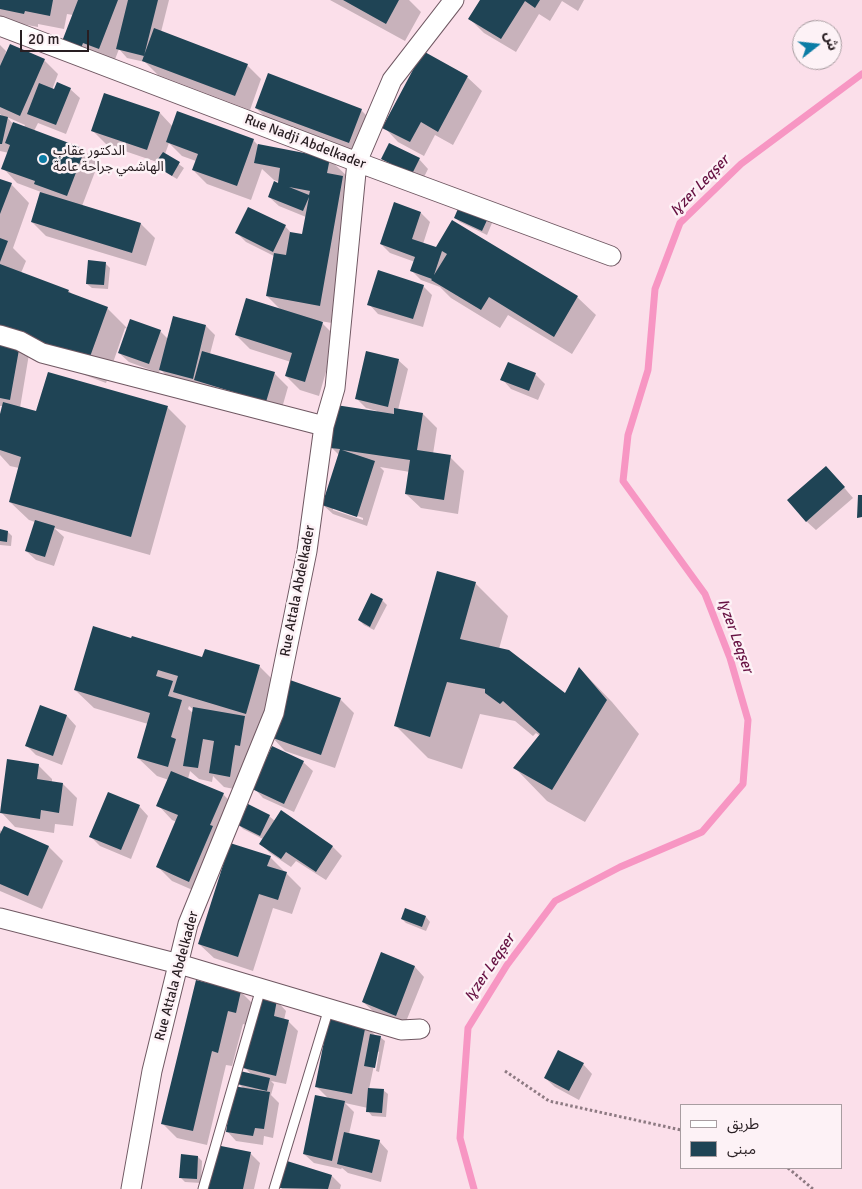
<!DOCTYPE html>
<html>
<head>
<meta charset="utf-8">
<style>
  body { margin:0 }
  #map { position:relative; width:862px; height:1189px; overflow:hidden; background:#fbdfea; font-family:Signika,"Noto Sans Arabic",sans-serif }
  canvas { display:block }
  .legend { position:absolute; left:680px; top:1104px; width:162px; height:65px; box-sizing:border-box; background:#fdf2f6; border:1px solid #a89da1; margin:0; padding:6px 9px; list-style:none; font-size:15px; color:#281e22 }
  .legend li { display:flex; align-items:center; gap:10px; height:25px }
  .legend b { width:25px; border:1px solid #a89da1 }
  .north { position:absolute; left:792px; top:20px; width:50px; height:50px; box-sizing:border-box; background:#fdf2f6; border:1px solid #a89da1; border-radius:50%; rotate:74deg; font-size:14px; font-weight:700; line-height:20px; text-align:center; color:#281e22 }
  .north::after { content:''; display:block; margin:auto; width:18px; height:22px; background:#0b7ca5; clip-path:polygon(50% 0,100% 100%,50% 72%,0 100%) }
  .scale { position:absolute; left:20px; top:30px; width:69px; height:22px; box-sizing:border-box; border:2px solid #281e22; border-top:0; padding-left:6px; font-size:15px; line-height:18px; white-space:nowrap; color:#281e22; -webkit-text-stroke:4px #fdf2f6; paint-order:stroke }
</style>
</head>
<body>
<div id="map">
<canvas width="862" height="1189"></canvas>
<ul class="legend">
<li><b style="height:6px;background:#fff"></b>طريق</li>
<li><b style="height:14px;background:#1f4455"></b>مبنى</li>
</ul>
<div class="north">ش</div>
<div class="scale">20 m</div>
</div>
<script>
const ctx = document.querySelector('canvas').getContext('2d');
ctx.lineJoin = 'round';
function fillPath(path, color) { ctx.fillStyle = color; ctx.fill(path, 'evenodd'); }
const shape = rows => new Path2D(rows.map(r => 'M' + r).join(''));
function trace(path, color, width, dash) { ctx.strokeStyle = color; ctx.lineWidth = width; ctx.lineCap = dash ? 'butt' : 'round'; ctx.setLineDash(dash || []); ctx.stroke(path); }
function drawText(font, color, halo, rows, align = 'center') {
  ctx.font = font + ' Signika,"Noto Sans Arabic",sans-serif'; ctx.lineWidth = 5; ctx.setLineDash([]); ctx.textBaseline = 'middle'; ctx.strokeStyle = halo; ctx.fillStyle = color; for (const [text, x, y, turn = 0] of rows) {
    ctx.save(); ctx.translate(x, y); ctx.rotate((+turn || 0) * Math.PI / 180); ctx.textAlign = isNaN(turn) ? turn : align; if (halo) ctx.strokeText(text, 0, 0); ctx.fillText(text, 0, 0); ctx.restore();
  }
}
fillPath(shape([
  [0,0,169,0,161,32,247,65,261,79,250,110,158,75,145,62,127,58,119,49,114,62,77,58,73,15,67,14,64,29,38,24,38,27,0,20],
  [330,0,409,0,421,12,405,41],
  [481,0,584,0,578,11,562,1,550,21,539,14,516,52,484,33,470,19],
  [0,45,6,51,5,56,44,60,58,74,52,90,70,89,80,98,66,134,38,123,34,131,84,150,98,164,82,206,141,224,155,238,146,266,46,236,32,222,41,192,17,183,3,168,9,153,0,151,0,116,3,117,0,114],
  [7,117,25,125,24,127,13,124],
  [467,77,482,91,453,145,435,135,424,156,398,142,384,127],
  [256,108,361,110,375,124,363,157,270,122],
  [160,113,173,127,253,140,259,146,329,159,348,177,338,324,320,321,336,337,319,396,300,390,286,376,291,362,250,349,236,335,282,311,267,296,274,256,246,242,237,233,285,226,292,234,303,235,306,217,279,206,269,197,279,185,279,182,274,180,262,169,251,200,207,184,193,170,196,161,182,156,169,143,165,154,184,168,177,179,160,169,156,165,157,162,107,145,92,130],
  [382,158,419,159,428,169,421,183,392,168],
  [0,180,11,184,29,203,13,248,26,261,21,273,69,291,74,296,107,308,128,329,160,331,168,339,206,326,215,335,210,354,274,373,288,387,280,415,170,379,160,369,159,373,129,362,119,353,128,329,125,328,106,383,29,354,20,408,37,413,48,373,168,408,186,426,150,555,54,528,64,537,54,566,36,560,26,551,35,522,29,520,10,502,19,468,10,466,0,455,0,414,1,415,3,406,0,406],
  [421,213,430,222,423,244,577,297,596,315,572,354,508,315,500,328,451,298,440,287,421,280,412,271,415,262,390,253,381,244],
  [455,218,488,219,492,223,487,235,460,222],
  [105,263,110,268,108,289,92,288,87,284],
  [423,286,432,295,423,327,378,314,369,304],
  [398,360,408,369,398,410,423,414,437,428,433,454,450,457,464,471,458,514,421,508,406,494,410,472,380,467,384,471,367,526,333,514,323,505,340,456,331,447,376,413,377,411,366,408,357,399],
  [333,507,363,518,363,520,333,510],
  [535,374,545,384,538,400,511,389,502,379],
  [835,477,853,498,816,530,806,521],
  [0,531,8,532,12,536,11,546,0,545],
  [475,583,508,616,499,649,565,694,580,669,612,702,639,734,585,822,547,801,515,768,540,736,536,733,533,736,515,721,480,714,462,769,428,758,395,725],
  [372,595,382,600,387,605,374,630,364,625,359,620],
  [206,650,260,667,278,685,244,791,224,787,213,776,212,782,199,779,190,771,188,779,223,794,237,809,204,895,172,881,158,867,177,822,172,820,158,805,169,780,157,776,138,758,148,724,94,708,75,690,203,659],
  [189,706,194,710,193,713,188,709],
  [340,699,354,713,335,768,285,751,271,736],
  [41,707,67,716,76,726,62,765,36,755,27,746],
  [303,762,313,771,294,812,263,798,254,788],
  [38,765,52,779,52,782,63,784,77,798,73,826,55,824,54,833,15,827,1,812],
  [139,806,148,816,131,859,100,846,91,837],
  [248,806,269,816,275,821,281,812,333,847,342,856,326,880,296,861,291,867,270,853,260,843,263,839,243,829,239,825],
  [4,827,49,847,63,861,42,909,0,891,0,830,2,832],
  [270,857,301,888,292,914,273,908,253,971,214,958,199,944],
  [406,909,426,917,430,922,426,931,406,923,402,919],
  [382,954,415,967,424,977,405,1024,373,1011,363,1002],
  [197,981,241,992,255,1006,250,1026,243,1024,232,1066,226,1065,207,1145,177,1138,163,1124],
  [277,1001,286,1011,284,1020,288,1021,298,1031,286,1084,271,1081,274,1084,271,1095,279,1103,273,1138,264,1136,263,1145,236,1141,227,1131,244,1089,238,1083,252,1075,244,1067],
  [365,1025,376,1036,380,1037,385,1041,379,1072,376,1071,379,1052,377,1051,369,1089,383,1090,388,1094,386,1117,372,1116,368,1111,368,1108,345,1103,354,1112,349,1134,379,1141,388,1151,381,1182,348,1173,342,1168,341,1169,314,1163,304,1154,329,1099,316,1086],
  [583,1064,592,1074,579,1100,555,1087,545,1078],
  [217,1146,251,1154,260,1163,254,1189,208,1189],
  [198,1157,202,1161,201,1183,185,1182,180,1177],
  [332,1176,341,1185,340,1189,282,1189,281,1187]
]), '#0003');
trace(shape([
  [474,1189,460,1138,468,1028,507,965,555,901,620,867,702,832,743,784,748,720,730,658,705,594,623,481,628,435,648,370,655,289,680,223,741,164,862,74]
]), '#f796c3', 7);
fillPath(shape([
  [0,0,53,0,50,16,25,11,24,14,0,9],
  [78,0,118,0,99,49,83,43,80,51,61,44],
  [128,0,158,0,144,56,116,49],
  [343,0,399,0,386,24],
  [480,0,540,0,535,8,525,1,501,39,468,19],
  [154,28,248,64,235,96,142,61],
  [10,44,45,59,20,116,0,107,0,66],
  [423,51,468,76,438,132,421,122,410,142,382,128],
  [268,73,362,109,349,143,255,108],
  [57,82,71,88,56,125,27,114,39,83,54,89],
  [104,93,160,112,147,150,91,131],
  [177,111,254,139,237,186,192,170,198,154,166,142],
  [0,115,8,117,2,144,0,144],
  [13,122,85,149,67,196,34,184,35,181,1,169,10,145,5,143],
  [389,143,420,158,412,174,381,159],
  [258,144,330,158,327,173,343,176,320,306,266,296,274,253,286,255,290,232,302,234,309,197,303,211,268,197,274,181,278,183,280,168,254,163],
  [289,187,310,191,309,195],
  [163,152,180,162,172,176,154,165],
  [0,179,12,183,0,214],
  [40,192,141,223,132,253,31,222],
  [394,202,421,212,412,239,436,247,452,220,578,296,554,337,489,297,481,310,431,280,432,279,410,271,415,257,380,244],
  [442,251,447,254,434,275],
  [460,204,488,218,482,231,454,218],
  [248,207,286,225,273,252,235,233],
  [0,238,8,241,0,262],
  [88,260,106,262,104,285,86,284],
  [0,264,69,290,68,292,108,307,87,365,0,331],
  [378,270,424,285,413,319,367,305],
  [246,298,323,322,305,382,285,376,292,353,235,335],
  [173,316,206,325,193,379,159,370],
  [130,319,161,330,149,364,118,353],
  [0,340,20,344,10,400,0,398],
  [202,351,275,372,266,402,194,380],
  [366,351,399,359,388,407,355,399],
  [508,362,536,373,529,391,500,380],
  [48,372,168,406,131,537,9,502,21,457,0,450,0,414,3,402,36,411],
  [336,405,394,414,394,408,423,413,417,450,451,455,444,500,405,494,410,460,342,450,375,461,357,517,322,505,340,449,330,448],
  [826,466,845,487,806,522,787,500],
  [858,495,862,495,862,517,857,518],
  [35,520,55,526,45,557,25,551],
  [0,529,8,531,7,542,0,541],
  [437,571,476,582,460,639,509,650,565,693,579,667,607,700,552,790,513,768,540,734,503,701,500,704,485,693,485,689,447,682,430,737,394,726],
  [371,593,383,599,370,627,358,620],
  [93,626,131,638,132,636,202,657,205,649,260,665,246,714,173,692,178,676,158,670,156,676,173,681,168,696,182,700,171,737,176,739,168,767,137,758,150,713,74,690],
  [290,680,341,698,321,755,270,737],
  [40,705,67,715,53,756,25,746],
  [193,707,245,716,240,746,235,745,230,777,209,773,214,741,203,739,198,768,183,766],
  [272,746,304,761,284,804,252,789],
  [7,759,39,764,37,779,63,783,59,813,41,810,40,819,0,813],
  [171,771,224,793,210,825,213,826,189,882,156,867,178,815,156,806],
  [108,792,140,805,121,850,89,837],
  [248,804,270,815,260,836,238,825],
  [281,810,333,846,316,872,286,852,281,859,259,844],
  [4,826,49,846,28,896,0,884,0,834],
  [230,843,271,856,267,866,287,872,278,900,259,894,238,957,198,944],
  [405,908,426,916,422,927,401,919],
  [381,952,415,966,396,1016,362,1002],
  [196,980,241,991,236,1013,228,1011,218,1053,212,1051,193,1131,161,1124],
  [260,996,277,1000,274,1016,289,1020,276,1076,243,1068],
  [329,1016,366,1024,352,1094,315,1087],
  [370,1034,381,1036,375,1068,364,1066],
  [558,1050,584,1063,569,1091,544,1078],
  [240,1071,270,1078,267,1091,237,1084],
  [233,1086,270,1092,264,1129,255,1128,253,1136,226,1132],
  [368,1088,384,1089,382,1113,366,1112],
  [315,1095,345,1101,332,1161,303,1154],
  [344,1132,380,1140,372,1173,337,1164],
  [216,1145,251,1152,243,1189,207,1189],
  [181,1154,198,1156,197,1179,179,1178],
  [287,1161,332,1175,328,1189,279,1188]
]), '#1f4455');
const lane = shape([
  [203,1189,261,988],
  [274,1189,329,1008]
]);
const street = shape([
  [0,26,357,162,611,256],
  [0,335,20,341,42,353,324,426],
  [0,918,179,964,401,1030,420,1029],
  [131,1189,152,1071,188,924,274,713,307,551,324,426,335,388,357,162,392,80,454,0]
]);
trace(lane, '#6f5862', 11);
trace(street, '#6f5862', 21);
trace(shape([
  [505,1071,549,1101,681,1130],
  [788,1168,813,1189]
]), '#8d7a82', 3, [2.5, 2.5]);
trace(lane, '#fff', 9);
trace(street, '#fff', 19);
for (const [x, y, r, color] of [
  [43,159,5,"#0b7ca5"]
]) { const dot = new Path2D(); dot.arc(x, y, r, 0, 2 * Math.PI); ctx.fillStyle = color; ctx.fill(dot); trace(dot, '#fdf2f6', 2); }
drawText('14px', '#281e22', '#fdf2f6', [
  ["Rue Nadji Abdelkader",305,142,21],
  ["Rue Attala Abdelkader",298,591,-79],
  ["Rue Attala Abdelkader",177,976,-75]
]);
drawText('14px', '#281e22', '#fdf2f6', [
  ["الدكتور عقاب",53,151],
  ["الهاشمي جراحة عامة",53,167]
], 'left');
drawText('italic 15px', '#661142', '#fdf2f6', [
  ["Iɣzer Leqṣer",700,186,-46],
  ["Iɣzer Leqṣer",735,636,70],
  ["Iɣzer Leqṣer",490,968,-56]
]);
</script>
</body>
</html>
